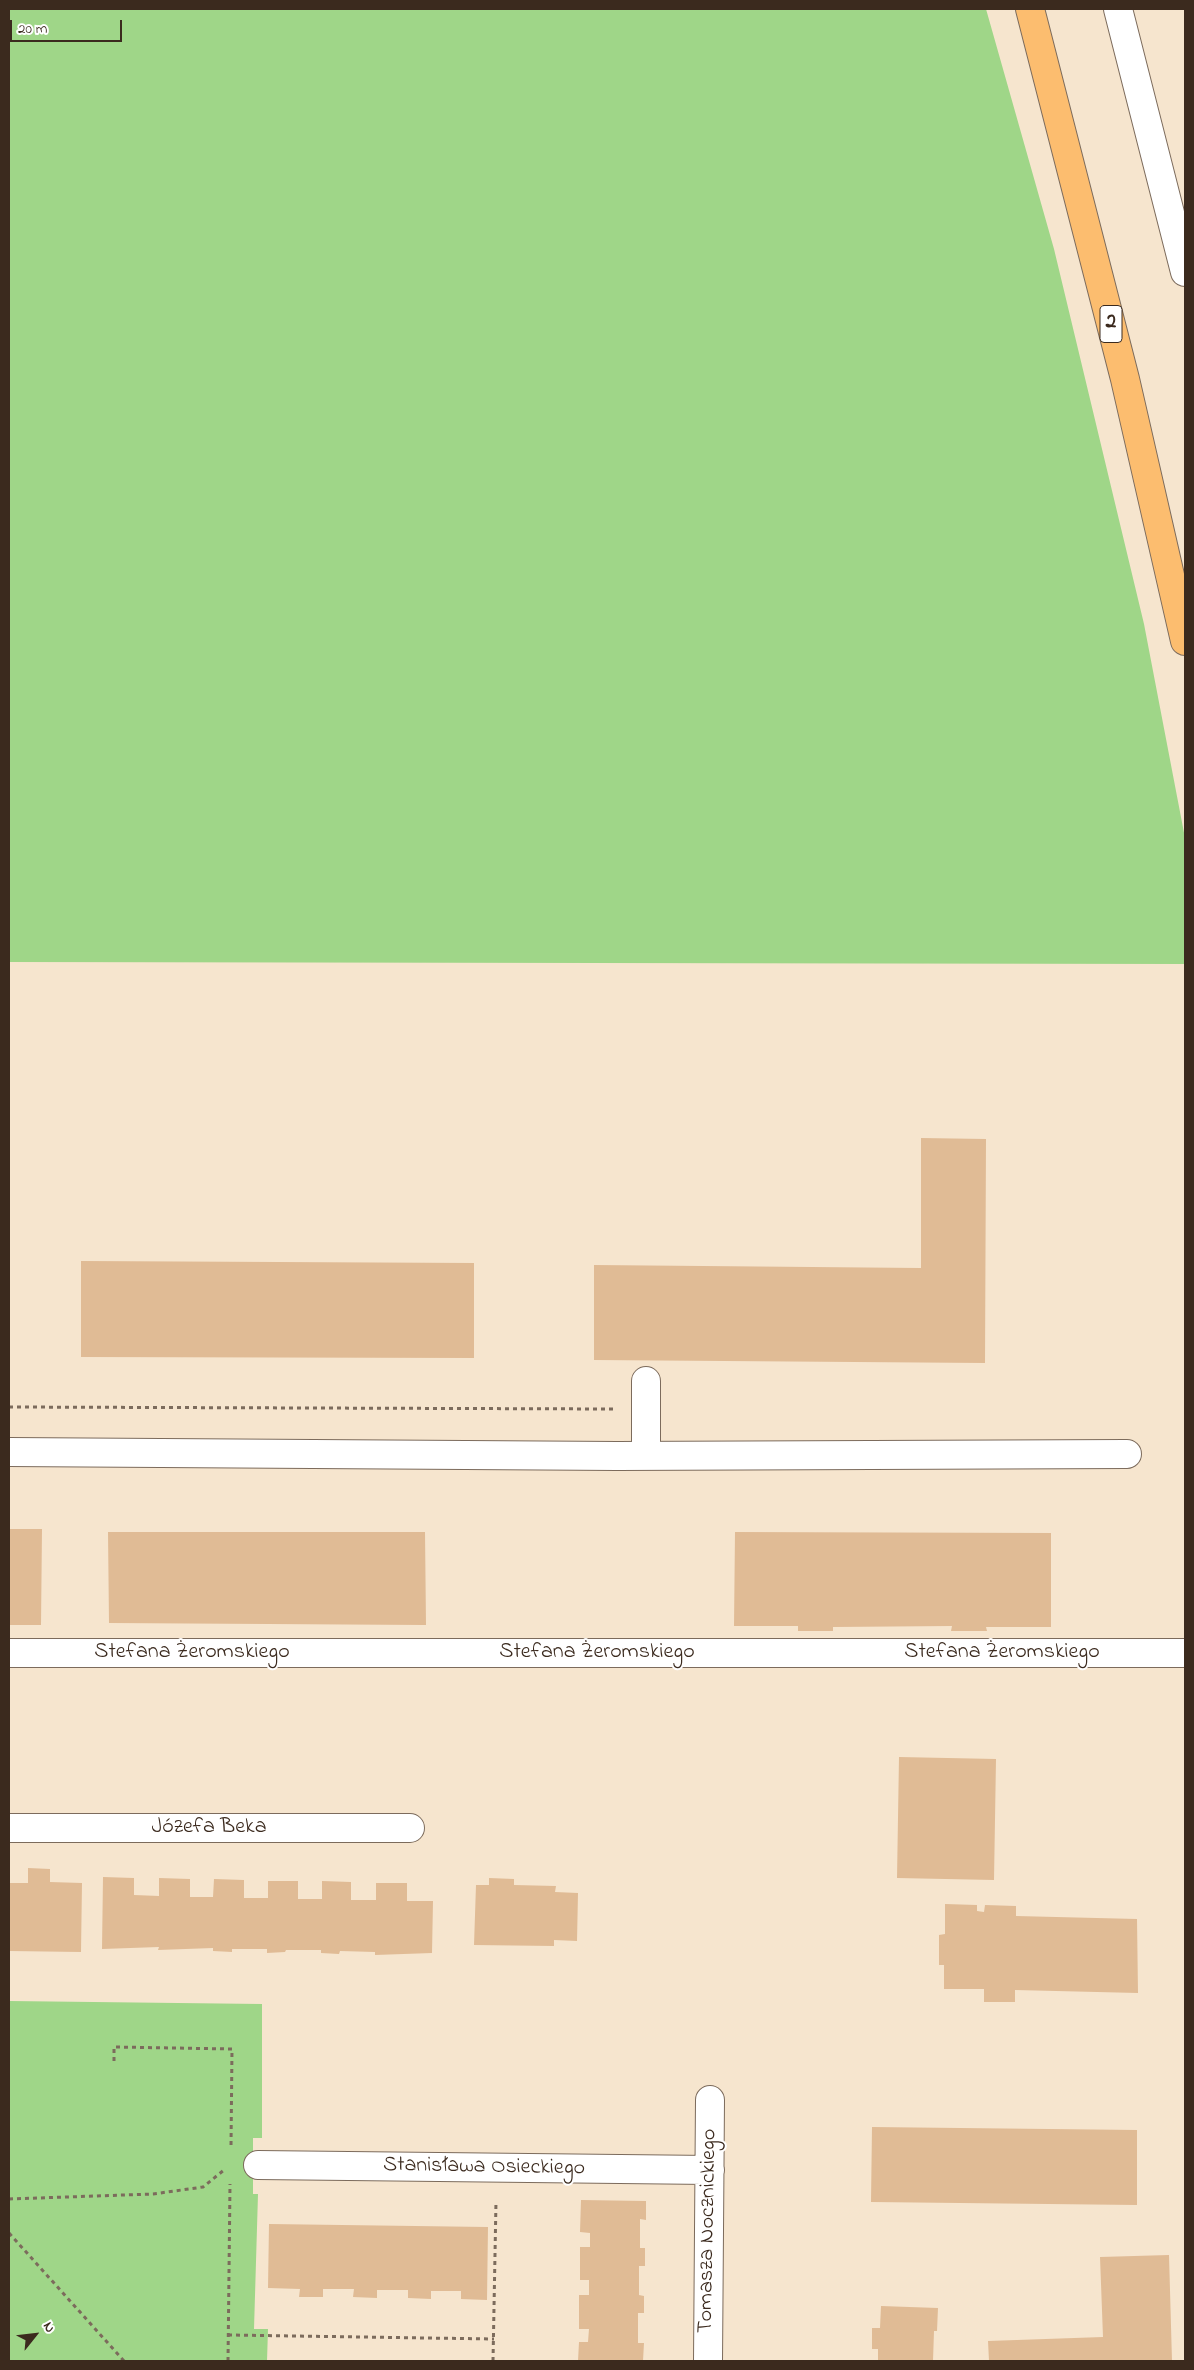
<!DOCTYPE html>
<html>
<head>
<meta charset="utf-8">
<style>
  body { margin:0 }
  #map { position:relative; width:1194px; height:2370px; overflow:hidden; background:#f6e5ce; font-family:"Indie Flower",sans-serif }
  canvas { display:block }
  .frame { position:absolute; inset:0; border:10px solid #3b2a1e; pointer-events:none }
  .north { position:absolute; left:10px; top:2310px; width:50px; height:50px; -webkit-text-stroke:4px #fff; paint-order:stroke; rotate:61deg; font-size:14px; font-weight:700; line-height:20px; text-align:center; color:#3b2a1e }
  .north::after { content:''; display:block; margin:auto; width:18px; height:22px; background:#3b2a1e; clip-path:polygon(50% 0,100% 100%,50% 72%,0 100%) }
  .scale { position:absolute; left:10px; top:20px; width:112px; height:22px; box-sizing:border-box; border:2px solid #3b2a1e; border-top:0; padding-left:6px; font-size:15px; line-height:18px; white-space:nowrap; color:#3b2a1e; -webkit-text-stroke:4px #fff; paint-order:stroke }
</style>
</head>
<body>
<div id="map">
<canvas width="1194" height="2370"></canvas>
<div class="frame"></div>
<div class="north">N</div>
<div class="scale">20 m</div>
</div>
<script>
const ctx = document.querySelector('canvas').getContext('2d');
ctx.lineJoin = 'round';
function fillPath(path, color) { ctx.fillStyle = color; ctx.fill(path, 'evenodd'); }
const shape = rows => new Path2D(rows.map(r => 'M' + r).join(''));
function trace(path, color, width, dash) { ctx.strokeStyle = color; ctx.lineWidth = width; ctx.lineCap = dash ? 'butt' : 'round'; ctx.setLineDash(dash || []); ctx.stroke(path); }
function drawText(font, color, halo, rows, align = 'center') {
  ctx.font = font + ' "Indie Flower",sans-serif'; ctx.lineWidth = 4; ctx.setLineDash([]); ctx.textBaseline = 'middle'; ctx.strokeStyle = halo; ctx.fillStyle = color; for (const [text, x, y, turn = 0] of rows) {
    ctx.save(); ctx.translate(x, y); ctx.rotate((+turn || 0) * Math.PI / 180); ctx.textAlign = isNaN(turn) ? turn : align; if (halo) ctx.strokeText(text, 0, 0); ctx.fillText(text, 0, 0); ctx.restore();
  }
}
fillPath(shape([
  [9,9,986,9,1054,249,1144,624,1185,838,1185,964,9,962],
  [9,2001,262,2004,262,2138,253,2138,253,2194,258,2194,254,2329,268,2329,267,2361,9,2361]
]), '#9fd688');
fillPath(shape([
  [921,1138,986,1139,985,1363,594,1360,594,1265,921,1268],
  [81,1261,474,1263,474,1358,81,1357],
  [9,1529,42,1529,41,1625,9,1625],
  [108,1532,425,1532,426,1625,109,1623],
  [735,1532,1051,1533,1051,1627,986,1627,987,1631,951,1631,952,1626,833,1627,833,1631,798,1631,798,1626,734,1626],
  [899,1757,996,1759,994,1880,897,1878],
  [28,1868,50,1869,50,1882,82,1883,81,1952,9,1951,9,1883,28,1883],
  [103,1877,134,1878,134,1895,159,1896,159,1878,190,1879,190,1897,213,1897,214,1879,244,1880,244,1898,268,1898,268,1881,298,1881,298,1899,322,1899,322,1881,351,1882,351,1900,376,1900,376,1883,407,1883,407,1901,433,1901,432,1953,375,1955,375,1952,340,1951,339,1954,321,1953,321,1950,286,1950,285,1952,267,1953,267,1949,232,1949,232,1952,213,1951,213,1948,158,1950,159,1947,102,1949],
  [489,1878,514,1879,514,1885,556,1886,555,1892,578,1893,577,1941,554,1940,554,1946,474,1945,476,1885,489,1885],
  [945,1904,977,1905,977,1911,984,1912,985,1905,1016,1906,1016,1916,1137,1919,1138,1993,1015,1990,1015,2002,984,2002,984,1989,944,1989,944,1965,939,1965,939,1935,945,1934],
  [872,2127,1137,2130,1137,2205,871,2202],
  [581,2200,646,2201,646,2220,640,2219,640,2248,645,2248,645,2266,639,2266,639,2295,644,2296,644,2313,638,2313,638,2343,644,2343,643,2361,578,2361,579,2342,588,2342,589,2329,579,2329,579,2295,589,2295,589,2280,580,2280,580,2247,590,2247,590,2233,580,2232],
  [269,2224,488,2227,487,2300,461,2299,461,2291,431,2291,431,2299,408,2298,408,2290,377,2290,377,2298,353,2297,354,2289,323,2289,323,2297,299,2297,300,2289,268,2288],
  [1169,2255,1172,2361,989,2361,988,2341,1103,2337,1100,2257],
  [881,2306,938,2308,937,2331,934,2331,933,2361,878,2361,878,2349,872,2349,872,2328,880,2328]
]), '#e0bb95');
const minor = shape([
  [1118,9,1185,272],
  [646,1381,646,1456],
  [9,1452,617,1456,1127,1454],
  [9,1653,1185,1653],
  [9,1828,410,1828],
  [258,2165,710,2170],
  [708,2361,710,2100]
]);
const highway = shape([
  [1030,9,1125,379,1185,641]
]);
trace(minor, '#7c6b5c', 30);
trace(highway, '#7c6b5c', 30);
trace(shape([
  [9,1407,613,1409],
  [114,2061,114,2047,232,2049,231,2146],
  [9,2199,153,2194,203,2187,224,2170],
  [9,2233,124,2361],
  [228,2335,494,2339],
  [228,2361,230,2184],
  [493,2361,496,2201]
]), '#7c6b5c', 3, [4, 4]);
trace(minor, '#fff', 28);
trace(highway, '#fcbd6f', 28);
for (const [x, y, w] of [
  [1111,324,22]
]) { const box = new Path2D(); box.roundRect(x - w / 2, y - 18.5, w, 37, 4); ctx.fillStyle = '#fff'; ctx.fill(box); trace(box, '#3b2a1e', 1); }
drawText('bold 21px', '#3b2a1e', null, [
  ["2",1111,324]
]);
drawText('22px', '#3b2a1e', '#fff', [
  ["Stefana Żeromskiego",192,1653],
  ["Stefana Żeromskiego",597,1653],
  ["Stefana Żeromskiego",1002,1653],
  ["Józefa Beka",209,1828],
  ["Stanisława Osieckiego",484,2168,1],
  ["Tomasza Nocznickiego",709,2231,-89]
]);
</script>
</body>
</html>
